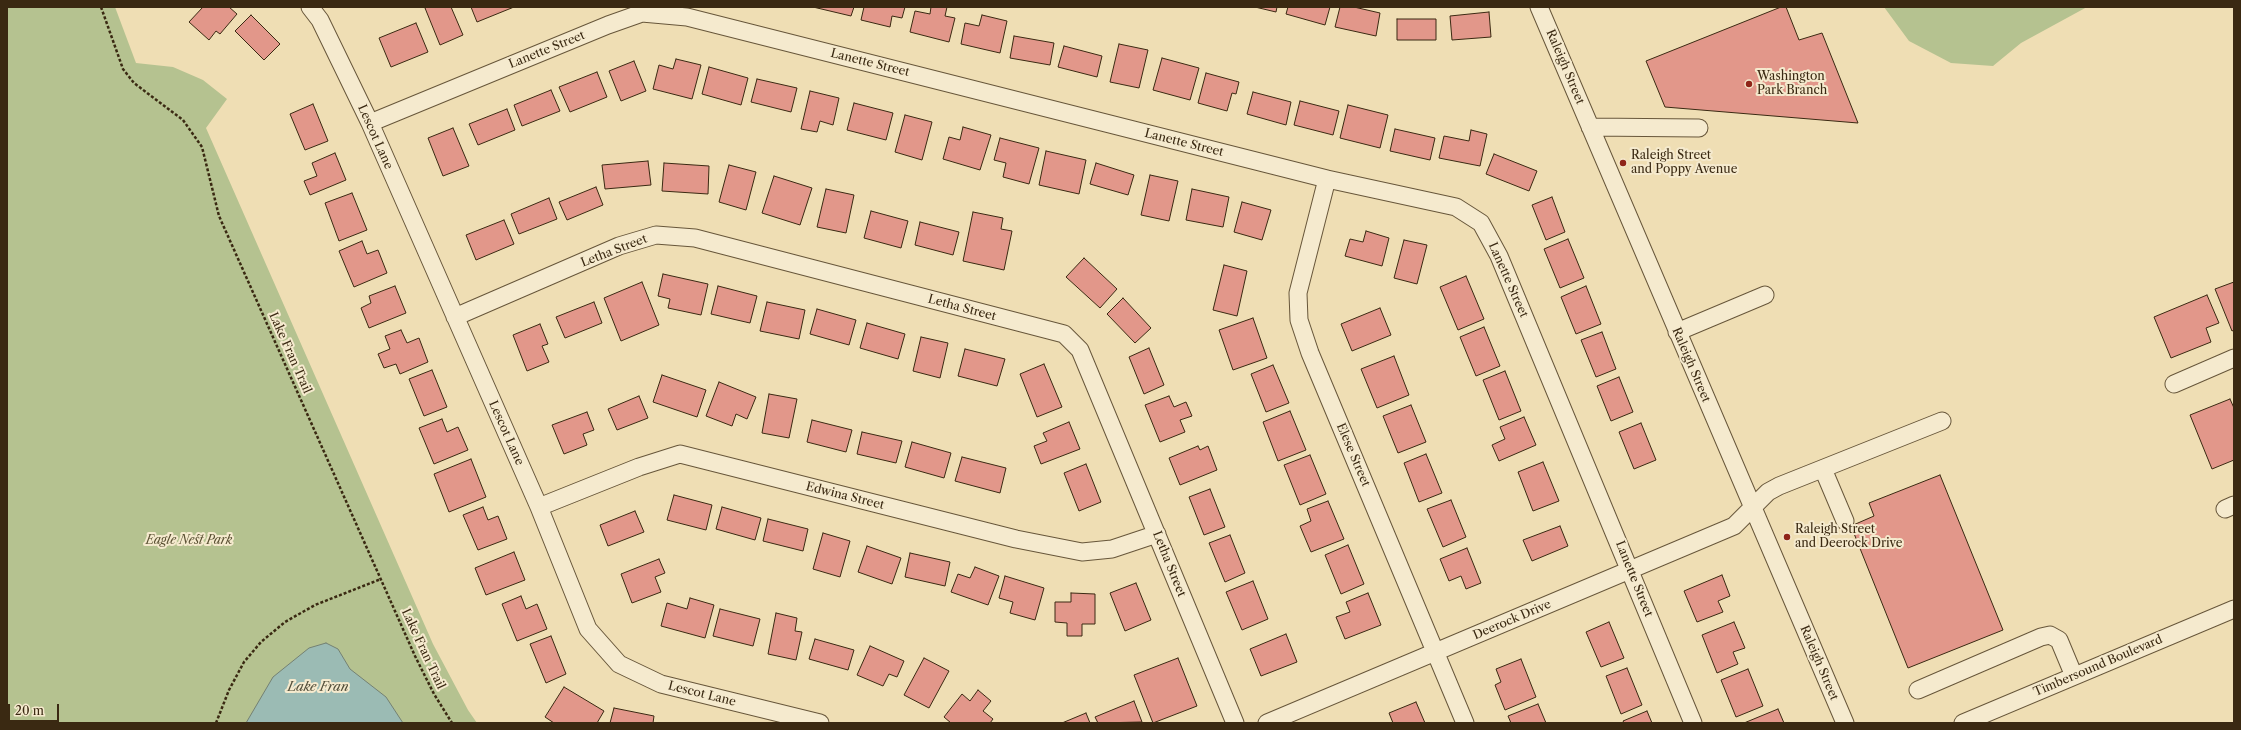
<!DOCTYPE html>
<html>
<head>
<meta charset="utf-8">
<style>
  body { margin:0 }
  #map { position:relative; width:2241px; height:730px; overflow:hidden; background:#efdeb4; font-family:"Libre Caslon Text",serif }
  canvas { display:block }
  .frame { position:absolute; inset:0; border:8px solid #3a2912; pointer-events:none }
  .scale { position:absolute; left:8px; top:704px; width:51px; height:18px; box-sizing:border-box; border:2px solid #3a2912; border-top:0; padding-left:5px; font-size:12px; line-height:14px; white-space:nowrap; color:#3a2912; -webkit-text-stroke:3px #f5eace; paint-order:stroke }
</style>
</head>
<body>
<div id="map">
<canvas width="2241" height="730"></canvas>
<div class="frame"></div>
<div class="scale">20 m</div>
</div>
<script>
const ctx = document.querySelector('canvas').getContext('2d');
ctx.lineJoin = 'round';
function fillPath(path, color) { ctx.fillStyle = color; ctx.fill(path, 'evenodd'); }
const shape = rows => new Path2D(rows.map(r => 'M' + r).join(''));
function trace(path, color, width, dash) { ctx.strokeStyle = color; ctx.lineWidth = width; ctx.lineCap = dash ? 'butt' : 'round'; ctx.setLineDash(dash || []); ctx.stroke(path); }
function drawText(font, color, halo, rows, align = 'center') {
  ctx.font = font + ' "Libre Caslon Text",serif'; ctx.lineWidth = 4; ctx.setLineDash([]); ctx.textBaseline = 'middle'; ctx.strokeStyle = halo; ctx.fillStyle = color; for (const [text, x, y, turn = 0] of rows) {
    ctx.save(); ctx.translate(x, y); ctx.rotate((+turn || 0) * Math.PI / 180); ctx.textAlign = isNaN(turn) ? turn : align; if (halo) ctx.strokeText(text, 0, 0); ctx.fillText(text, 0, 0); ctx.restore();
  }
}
fillPath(shape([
  [7,7,115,7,136,63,173,67,203,80,227,99,206,128,433,644,468,710,477,723,7,723],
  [1884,7,2087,7,2021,43,1993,66,1951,63,1909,41]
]), '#b5c290');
const water = shape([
  [326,643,338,649,350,669,386,697,403,723,246,723,273,677,309,648,326,643]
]);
fillPath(water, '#9bbbb4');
trace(water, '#748173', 1);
const building = shape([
  [203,7,229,7,237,14,220,34,216,31,209,40,189,22,203,7],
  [428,7,451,7,463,35,440,45,425,8,428,7],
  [471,7,514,7,477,22,471,7],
  [813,7,854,7,851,16,813,7],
  [864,7,905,7,902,18,892,16,890,27,861,20,864,7],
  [931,7,947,7,945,16,955,18,949,42,910,32,915,11,930,14,931,7],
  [1255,7,1277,7,1276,12,1255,7],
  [1288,7,1330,7,1325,25,1286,14,1288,7],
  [1340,7,1354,7,1380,13,1376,36,1335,27,1340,7],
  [1781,7,1786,7,1799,40,1822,33,1858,123,1665,107,1646,61,1781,7],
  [1489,12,1491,37,1452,40,1450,16,1489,12],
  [251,15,280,44,264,60,235,31,251,15],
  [982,15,1007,21,1000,53,961,44,965,23,979,26,982,15],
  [1397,19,1436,19,1436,40,1397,40,1397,19],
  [416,23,428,52,391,67,379,38,416,23],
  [1014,36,1054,43,1050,65,1010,58,1014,36],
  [1119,44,1148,50,1139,88,1110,82,1119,44],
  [1064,46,1102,56,1097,77,1058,67,1064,46],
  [1162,58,1199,68,1190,100,1153,90,1162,58],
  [676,59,701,65,692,99,653,89,659,65,673,69,676,59],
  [634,61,646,91,621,101,609,71,634,61],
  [709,67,748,78,741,105,702,94,709,67],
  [597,72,607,97,570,112,559,87,597,72],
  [1206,73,1239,82,1236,94,1232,93,1227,111,1198,103,1206,73],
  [757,79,797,88,791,112,751,102,757,79],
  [551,90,560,111,522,126,514,105,551,90],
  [810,91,839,98,833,125,820,121,817,132,801,129,810,91],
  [1253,92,1291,102,1286,125,1247,114,1253,92],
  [1300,101,1339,111,1333,135,1294,125,1300,101],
  [854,103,893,113,886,140,847,130,854,103],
  [313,104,328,141,305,150,290,114,313,104],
  [1348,105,1388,115,1380,148,1340,138,1348,105],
  [507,109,515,130,478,145,469,124,507,109],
  [905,115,932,122,922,160,895,152,905,115],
  [963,127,991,135,980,170,943,159,949,137,960,140,963,127],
  [453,128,469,166,443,176,428,138,453,128],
  [1395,129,1435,138,1430,160,1390,151,1395,129],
  [1471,130,1487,134,1480,166,1439,158,1444,136,1469,141,1471,130],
  [1000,138,1039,148,1029,184,1003,177,1006,163,994,160,1000,138],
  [1046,151,1086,160,1079,194,1039,185,1046,151],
  [335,153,346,180,310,195,304,181,317,176,312,163,335,153],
  [1494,154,1537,171,1529,191,1486,174,1494,154],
  [648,161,651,185,605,189,602,165,648,161],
  [664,163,709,166,708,194,662,191,664,163],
  [1096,163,1134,175,1128,195,1090,184,1096,163],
  [729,165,756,172,746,210,719,202,729,165],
  [1150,175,1178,181,1169,221,1141,215,1150,175],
  [774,176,812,188,800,225,762,213,774,176],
  [596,187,603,205,567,220,559,202,596,187],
  [826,189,854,195,846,233,817,227,826,189],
  [1192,189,1229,197,1223,227,1186,220,1192,189],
  [352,193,367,230,339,241,325,203,352,193],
  [1552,197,1565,232,1546,240,1532,205,1552,197],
  [549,198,557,219,519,234,511,214,549,198],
  [1242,202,1271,210,1262,240,1234,232,1242,202],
  [871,211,908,221,901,248,864,238,871,211],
  [973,212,1003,218,1001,229,1012,231,1004,270,963,261,973,212],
  [504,220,514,244,476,260,466,235,504,220],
  [920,222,959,232,953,255,915,245,920,222],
  [1366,231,1389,238,1382,266,1345,256,1350,239,1363,242,1366,231],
  [1568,239,1584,278,1560,288,1544,249,1568,239],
  [1404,240,1427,245,1417,284,1394,278,1404,240],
  [362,241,367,254,378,250,387,273,354,287,339,251,362,241],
  [1084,258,1117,289,1100,308,1066,277,1084,258],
  [1224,265,1247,271,1237,316,1213,310,1224,265],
  [663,274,708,284,701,315,668,308,670,299,658,296,663,274],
  [1466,276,1484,319,1458,330,1440,287,1466,276],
  [642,282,659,325,621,341,604,298,642,282],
  [2234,282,2234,330,2232,331,2215,289,2234,282],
  [395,286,406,313,369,328,361,308,371,303,369,296,395,286],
  [718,286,757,296,750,323,711,314,718,286],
  [1586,286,1601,324,1576,334,1561,297,1586,286],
  [2207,295,2219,323,2206,328,2211,342,2171,358,2154,317,2207,295],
  [1123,298,1151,328,1135,343,1107,314,1123,298],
  [594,302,602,323,565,338,556,317,594,302],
  [767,302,805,310,799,339,760,331,767,302],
  [1380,308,1391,335,1352,351,1341,324,1380,308],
  [817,309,856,320,849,345,810,334,817,309],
  [1253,318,1267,358,1233,370,1219,330,1253,318],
  [867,323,905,334,898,359,860,348,867,323],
  [540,324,548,344,542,346,549,362,527,371,513,335,540,324],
  [1484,327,1500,366,1476,376,1460,337,1484,327],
  [401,330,407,343,419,338,428,362,400,374,396,364,384,368,378,354,390,349,385,336,401,330],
  [1602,332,1616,369,1596,377,1581,340,1602,332],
  [921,337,948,343,940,378,913,371,921,337],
  [1149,348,1164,385,1144,394,1129,357,1149,348],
  [965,349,1005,359,997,386,958,376,965,349],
  [1394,356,1409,395,1377,408,1361,369,1394,356],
  [1044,364,1062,407,1037,417,1020,374,1044,364],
  [1273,365,1289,403,1266,412,1251,374,1273,365],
  [432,370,447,407,424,416,409,379,432,370],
  [1505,371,1521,411,1499,420,1483,380,1505,371],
  [662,375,706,390,697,417,653,402,662,375],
  [1619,377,1633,412,1611,421,1597,386,1619,377],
  [719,382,756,397,747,419,736,414,732,426,706,416,719,382],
  [769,394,797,399,789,438,762,433,769,394],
  [639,396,648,418,617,430,608,409,639,396],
  [1169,396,1174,407,1186,402,1192,416,1180,420,1185,432,1160,442,1145,405,1169,396],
  [2230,399,2234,408,2234,460,2212,469,2190,415,2230,399],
  [1411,405,1426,442,1398,453,1383,416,1411,405],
  [1290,411,1306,450,1278,461,1263,422,1290,411],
  [587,412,594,430,583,434,587,445,564,454,552,425,587,412],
  [1524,417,1536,445,1499,461,1492,445,1505,439,1500,427,1524,417],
  [442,419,447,432,458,427,468,450,434,464,419,428,442,419],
  [812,420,852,430,846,452,807,442,812,420],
  [1069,422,1080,449,1041,464,1034,446,1047,441,1043,433,1069,422],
  [1641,423,1656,460,1634,469,1619,432,1641,423],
  [862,432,902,441,896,463,857,454,862,432],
  [912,442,951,453,944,478,905,467,912,442],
  [1198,446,1200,450,1208,446,1217,470,1180,485,1169,458,1198,446],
  [1426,454,1442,493,1419,502,1404,463,1426,454],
  [1310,455,1326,494,1300,505,1284,465,1310,455],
  [962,457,1006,468,1000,493,955,481,962,457],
  [471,459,486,497,449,512,434,474,471,459],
  [1543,462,1559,501,1533,511,1518,472,1543,462],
  [1086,464,1101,502,1079,511,1064,473,1086,464],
  [1940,475,2003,630,1908,668,1851,526,1874,516,1869,503,1940,475],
  [1210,489,1225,527,1204,535,1189,497,1210,489],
  [674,495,712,505,706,530,667,520,674,495],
  [1451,500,1466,537,1443,547,1427,509,1451,500],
  [1328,501,1344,539,1311,552,1300,526,1311,521,1307,509,1328,501],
  [483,507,488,520,498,516,507,539,478,550,463,515,483,507],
  [722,507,761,518,755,540,716,529,722,507],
  [635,511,644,532,608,546,600,525,635,511],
  [768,519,808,529,803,551,763,541,768,519],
  [1560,526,1568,546,1532,561,1523,540,1560,526],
  [823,533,850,541,840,577,813,569,823,533],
  [1230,535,1245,573,1225,582,1209,543,1230,535],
  [1348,545,1364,584,1341,594,1325,555,1348,545],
  [867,546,901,558,892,584,858,572,867,546],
  [1467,548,1481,583,1466,589,1461,576,1449,581,1440,559,1467,548],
  [514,552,525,580,486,595,475,568,514,552],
  [910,553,950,562,945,586,905,577,910,553],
  [659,559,665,573,655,577,661,592,632,603,621,574,659,559],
  [975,567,999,576,988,605,951,592,958,574,970,578,975,567],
  [1722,575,1730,596,1718,601,1723,612,1697,622,1684,591,1722,575],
  [1005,576,1044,588,1035,620,1010,613,1013,602,999,598,1005,576],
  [1253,581,1268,619,1242,630,1226,592,1253,581],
  [1136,583,1151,620,1125,631,1110,593,1136,583],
  [1071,593,1095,594,1095,624,1082,624,1082,636,1067,636,1067,623,1055,622,1055,602,1071,602,1071,593],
  [1368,593,1381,625,1345,639,1336,617,1350,612,1346,602,1368,593],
  [521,596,526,609,537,604,547,629,517,641,502,604,521,596],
  [690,598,714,605,705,638,661,626,667,603,687,609,690,598],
  [720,609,760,619,753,646,713,636,720,609],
  [776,613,797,618,795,631,802,632,796,660,768,654,776,613],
  [1609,622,1624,658,1601,667,1586,632,1609,622],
  [1734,622,1745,648,1733,652,1738,664,1717,673,1702,635,1734,622],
  [1286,634,1297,662,1261,676,1250,649,1286,634],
  [551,636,566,674,546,683,530,644,551,636],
  [815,639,854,650,848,670,809,659,815,639],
  [870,646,904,661,897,677,889,674,883,686,857,675,870,646],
  [924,658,949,671,929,708,904,695,924,658],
  [1178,658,1197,706,1153,723,1134,675,1178,658],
  [1521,659,1536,697,1505,710,1495,685,1501,682,1496,669,1521,659],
  [1627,668,1642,705,1621,714,1606,676,1627,668],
  [1748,669,1763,706,1736,717,1721,680,1748,669],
  [564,687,604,711,597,723,554,723,545,717,564,687],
  [978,690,991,701,983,711,993,719,990,723,951,723,944,717,962,694,970,701,978,690],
  [1134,701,1142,722,1098,723,1095,717,1134,701],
  [1416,702,1425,723,1393,723,1389,713,1416,702],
  [1538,704,1546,723,1511,723,1508,716,1538,704],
  [614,708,654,716,653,723,610,723,614,708],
  [1778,709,1784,723,1744,723,1778,709],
  [1647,711,1652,723,1624,723,1623,721,1647,711],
  [1086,713,1090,723,1062,723,1086,713]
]);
fillPath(building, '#e2978a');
trace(building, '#3a2912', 1);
const minor = shape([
  [310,7,320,20,370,123,539,507,588,629,619,664,661,684,820,723],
  [1539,7,1845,723],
  [370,123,608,25,642,13,687,17,1327,179,1456,207,1481,223,1499,256,1693,723],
  [1590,127,1699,128],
  [1327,179,1298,293,1299,320,1310,353,1465,723],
  [455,317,619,246,656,235,695,238,1064,334,1080,350,1235,723],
  [1677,332,1765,295],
  [2174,384,2234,358],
  [1823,469,1845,521],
  [539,507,639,467,680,454,1016,539,1082,552,1112,549,1157,534],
  [2225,509,2234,505],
  [1918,690,2041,637,2050,635,2059,640,2074,676],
  [1267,723,1734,526,1768,492,1779,486,1942,421],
  [1963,723,2234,609]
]);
trace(minor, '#67563a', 19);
trace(shape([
  [101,7,123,69,134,83,183,120,202,147,219,216,415,656,434,694,452,723],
  [216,723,229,690,244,662,261,642,285,622,315,605,381,579]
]), '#3a2912', 2.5, [3, 2]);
trace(minor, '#f5eace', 17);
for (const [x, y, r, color] of [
  [1749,84,4,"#8f2418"],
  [1623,163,4,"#8f2418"],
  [1787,537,4,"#8f2418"]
]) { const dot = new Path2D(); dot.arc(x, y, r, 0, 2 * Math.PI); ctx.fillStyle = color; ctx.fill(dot); trace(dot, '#f5eace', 1.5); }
drawText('12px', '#3a2912', '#f5eace', [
  ["Lanette Street",547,50,-22],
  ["Lanette Street",870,63,14],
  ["Raleigh Street",1565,67,67],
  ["Lescot Lane",375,137,66],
  ["Lanette Street",1184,143,14],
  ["Letha Street",614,251,-21],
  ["Lanette Street",1508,280,66],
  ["Letha Street",962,308,15],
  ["Lake Fran Trail",290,353,66],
  ["Raleigh Street",1691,365,67],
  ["Lescot Lane",506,433,66],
  ["Elese Street",1353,455,67],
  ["Edwina Street",845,496,14],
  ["Letha Street",1169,564,68],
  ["Lanette Street",1634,579,68],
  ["Deerock Drive",1512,620,-23],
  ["Lake Fran Trail",423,649,65],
  ["Raleigh Street",1819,663,67],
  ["Timbersound Boulevard",2098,666,-23],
  ["Lescot Lane",702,694,14]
]);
drawText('12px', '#3a2912', '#f5eace', [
  ["Washington",1757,77],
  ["Park Branch",1757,91],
  ["Raleigh Street",1631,156],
  ["and Poppy Avenue",1631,170],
  ["Raleigh Street",1795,530],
  ["and Deerock Drive",1795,544]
], 'left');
drawText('italic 12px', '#594f32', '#f5eace', [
  ["Eagle Nest Park",189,541]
]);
drawText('italic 13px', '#524e3a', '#f5eace', [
  ["Lake Fran",318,687]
]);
</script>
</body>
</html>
